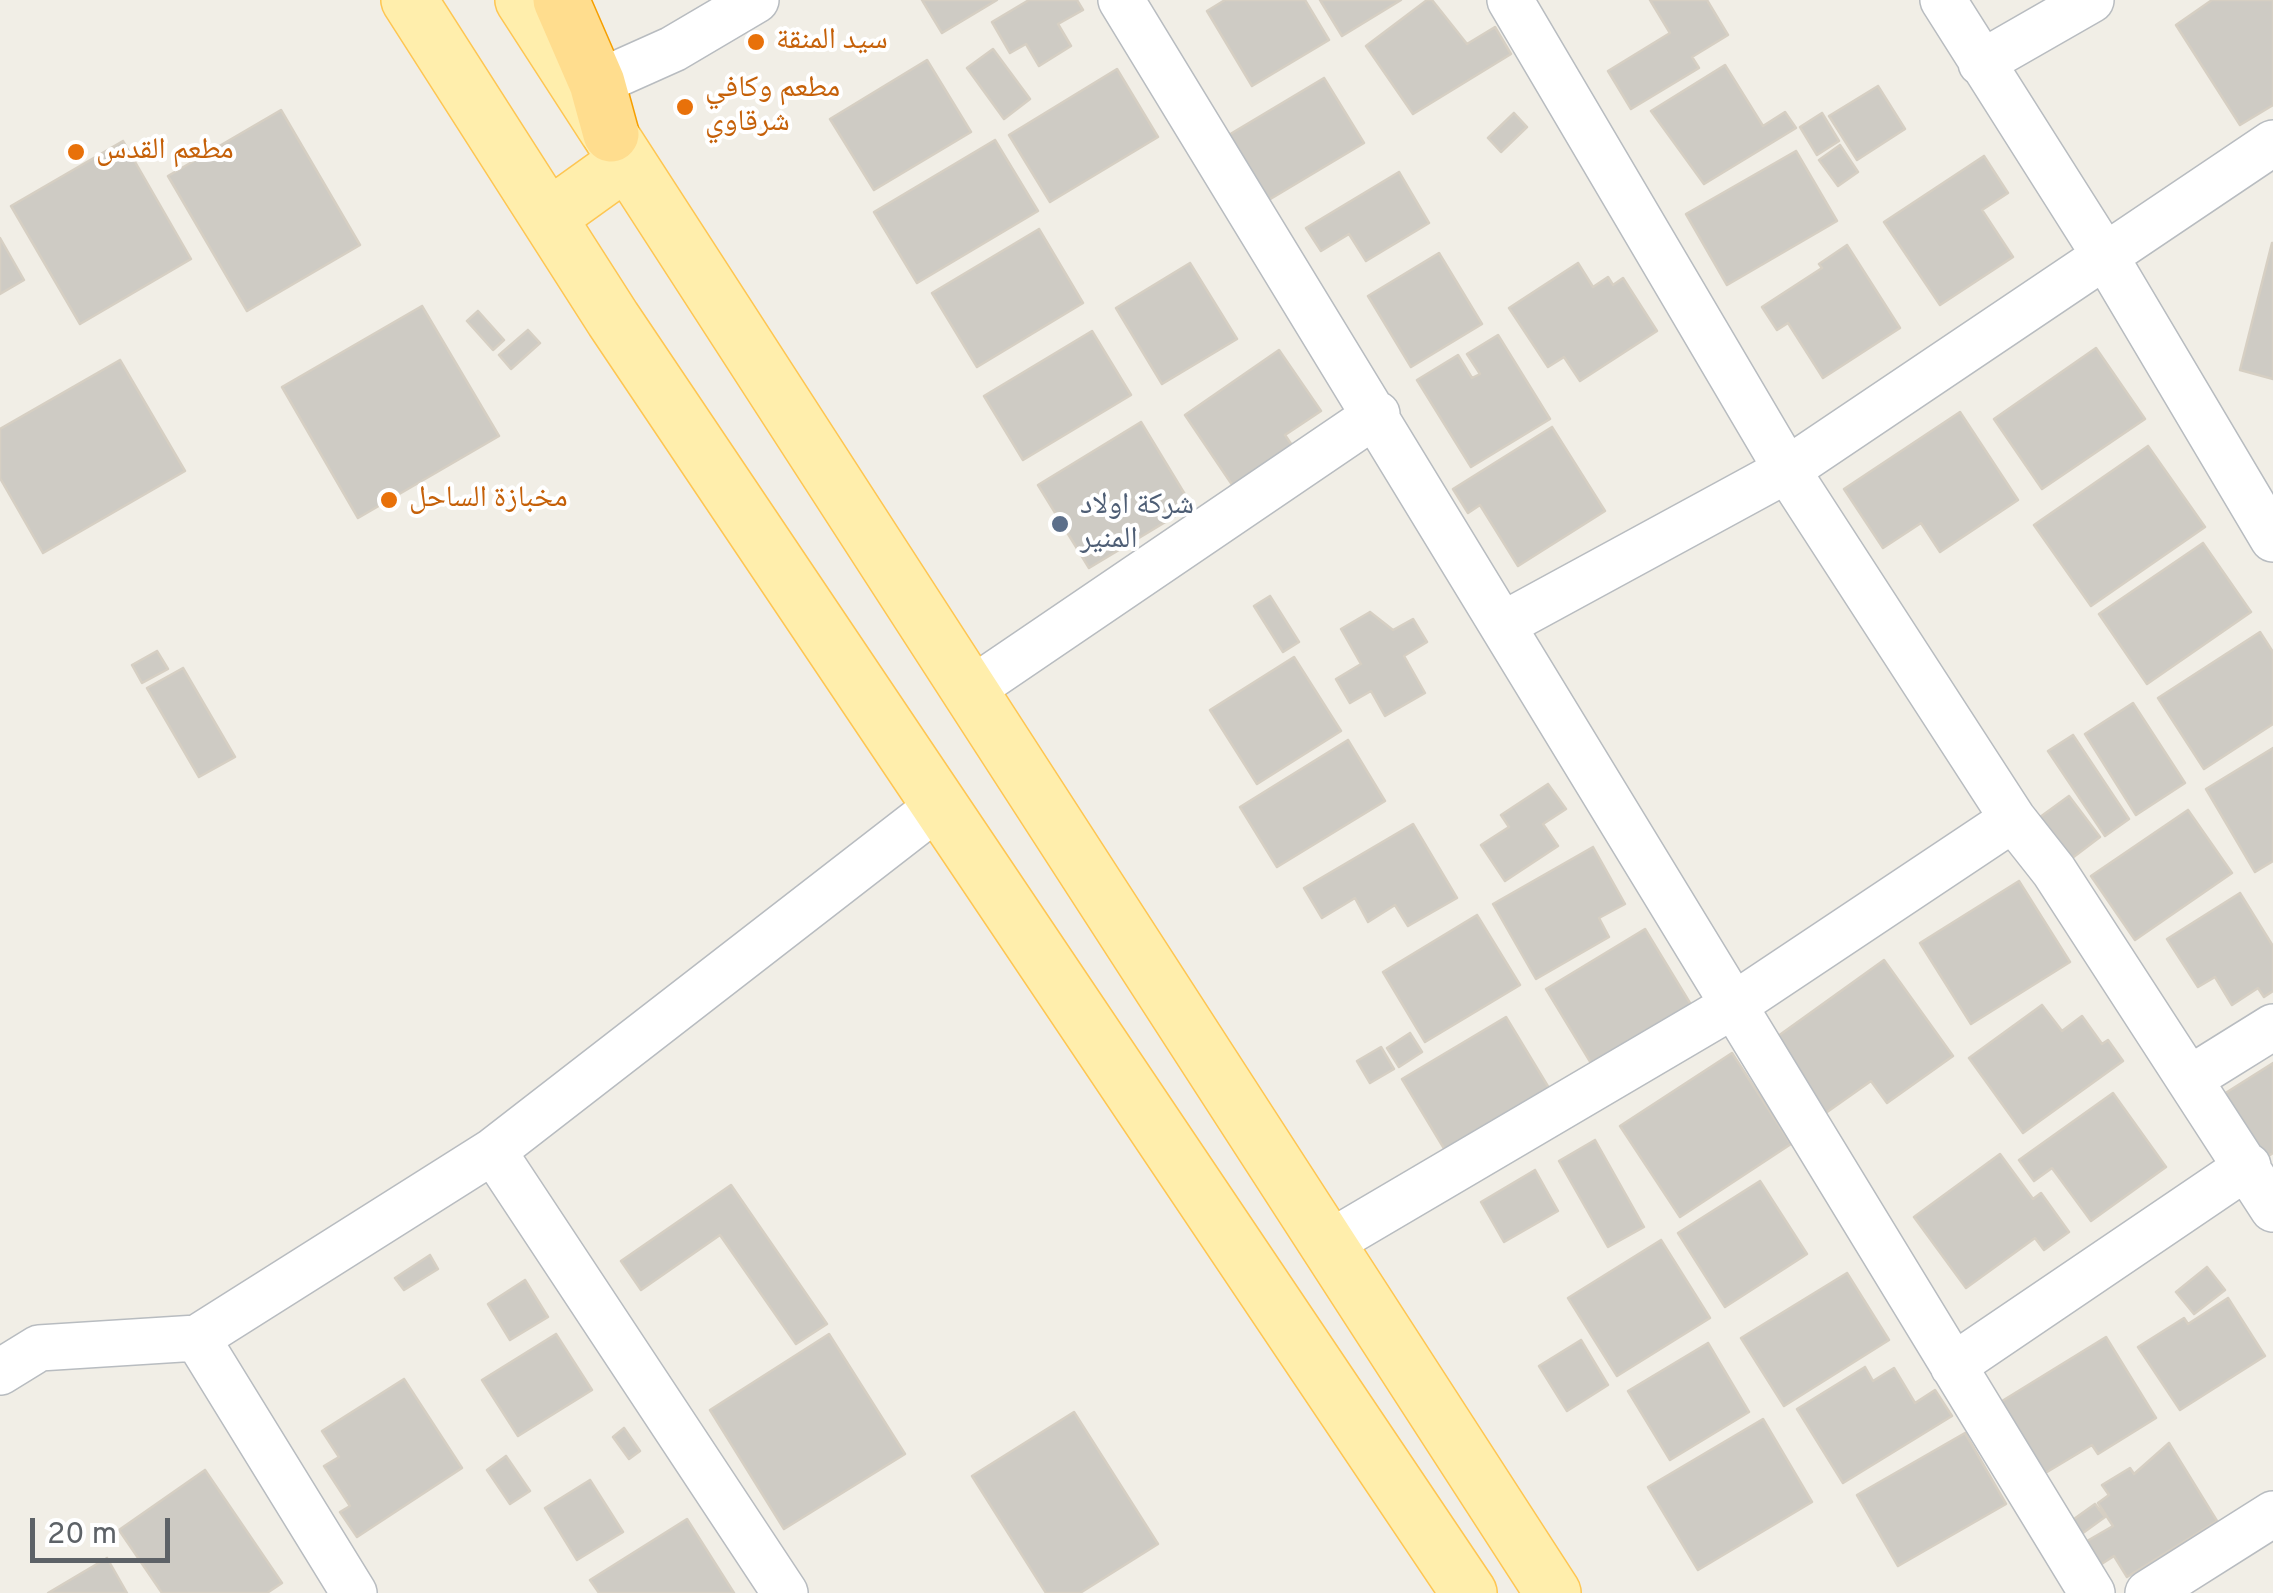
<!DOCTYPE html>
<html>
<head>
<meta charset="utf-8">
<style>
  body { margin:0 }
  #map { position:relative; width:2273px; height:1593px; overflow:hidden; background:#f1eee6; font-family:Overpass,sans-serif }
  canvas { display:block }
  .scale { position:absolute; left:30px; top:1518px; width:140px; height:45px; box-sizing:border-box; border:5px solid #5d6267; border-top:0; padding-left:12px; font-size:30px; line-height:35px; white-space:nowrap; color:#5d6267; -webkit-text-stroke:8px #fff; paint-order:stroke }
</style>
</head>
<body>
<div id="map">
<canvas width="2273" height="1593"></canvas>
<div class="scale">20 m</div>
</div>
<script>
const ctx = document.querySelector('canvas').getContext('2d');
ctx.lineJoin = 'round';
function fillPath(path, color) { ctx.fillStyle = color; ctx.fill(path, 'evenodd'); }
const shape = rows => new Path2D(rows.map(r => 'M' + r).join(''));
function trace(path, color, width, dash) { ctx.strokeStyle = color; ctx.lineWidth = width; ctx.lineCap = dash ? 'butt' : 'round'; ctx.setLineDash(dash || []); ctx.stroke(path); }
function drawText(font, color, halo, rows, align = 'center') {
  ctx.font = font + ' Overpass,"Noto Naskh Arabic",sans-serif'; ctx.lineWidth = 8; ctx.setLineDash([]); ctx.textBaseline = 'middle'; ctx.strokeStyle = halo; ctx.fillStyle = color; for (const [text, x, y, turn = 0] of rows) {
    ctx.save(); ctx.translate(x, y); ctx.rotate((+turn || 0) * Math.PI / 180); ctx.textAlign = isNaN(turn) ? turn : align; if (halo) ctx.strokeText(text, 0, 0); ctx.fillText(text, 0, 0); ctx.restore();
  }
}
const building = shape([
  [922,0,997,0,942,33,922,0],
  [1029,0,1077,0,1083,10,1058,24,1071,46,1039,66,1026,44,1010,53,992,22,1029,0],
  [1225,0,1305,0,1329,40,1252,86,1207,11,1225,0],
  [1320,0,1401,0,1342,36,1320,0],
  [1427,0,1432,0,1467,44,1495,27,1511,54,1413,114,1366,46,1427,0],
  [1650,0,1707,0,1728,35,1692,57,1699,68,1631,109,1608,71,1670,33,1650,0],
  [2212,0,2273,0,2273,105,2240,125,2176,25,2212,0],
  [993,49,1030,99,1004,119,967,68,993,49],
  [927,60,971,132,874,190,830,119,927,60],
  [1725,65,1763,126,1785,112,1796,128,1704,184,1651,111,1725,65],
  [1117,69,1158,137,1050,202,1009,135,1117,69],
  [1324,78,1364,143,1262,204,1222,139,1324,78],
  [1878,86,1905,129,1857,160,1829,116,1878,86],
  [281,110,360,245,247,311,168,176,281,110],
  [1514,113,1527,127,1501,152,1488,138,1514,113],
  [1822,113,1839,141,1817,155,1800,127,1822,113],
  [995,140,1038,211,917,283,874,212,995,140],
  [123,141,191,259,80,324,11,206,123,141],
  [1840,145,1858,172,1838,186,1819,160,1840,145],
  [1796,151,1837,221,1727,285,1686,214,1796,151],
  [1984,156,2008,193,1982,210,2013,257,1940,305,1884,222,1984,156],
  [1399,172,1429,223,1366,261,1349,234,1321,251,1306,228,1399,172],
  [1039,229,1083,303,977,367,932,293,1039,229],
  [0,238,24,280,0,294,0,238],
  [2272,243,2273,243,2273,379,2240,370,2272,243],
  [1847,245,1900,328,1823,378,1788,323,1777,330,1762,307,1822,268,1819,264,1847,245],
  [1439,253,1482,324,1411,367,1368,296,1439,253],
  [1190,263,1237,339,1162,384,1116,308,1190,263],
  [1578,263,1593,287,1608,277,1613,285,1623,278,1657,331,1580,381,1564,357,1548,367,1509,308,1578,263],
  [422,306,499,436,358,518,282,387,422,306],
  [478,311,504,340,493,350,467,321,478,311],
  [528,330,540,343,511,369,499,355,528,330],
  [1092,331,1131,395,1023,460,984,396,1092,331],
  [1498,335,1550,419,1471,467,1417,380,1458,355,1472,378,1480,374,1467,354,1498,335],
  [2096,348,2145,419,2042,489,1994,419,2096,348],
  [1279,350,1321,411,1285,435,1298,454,1239,495,1185,415,1279,350],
  [120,360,185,471,43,553,0,478,0,429,120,360],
  [1960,412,2018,500,1940,552,1921,523,1883,548,1844,489,1960,412],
  [1141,422,1192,506,1089,568,1038,485,1141,422],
  [1552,427,1605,511,1518,566,1480,505,1468,513,1453,489,1552,427],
  [2148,446,2205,527,2091,606,2034,525,2148,446],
  [2203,543,2251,612,2147,684,2099,614,2203,543],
  [1270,596,1299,642,1283,652,1254,606,1270,596],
  [1370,612,1393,630,1413,619,1427,642,1404,656,1425,693,1385,716,1371,691,1350,703,1336,679,1361,664,1341,629,1370,612],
  [2260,632,2273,652,2273,724,2204,769,2158,698,2260,632],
  [157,651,168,669,142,683,132,665,157,651],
  [1294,657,1341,731,1257,784,1210,710,1294,657],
  [183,668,235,757,199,777,147,688,183,668],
  [2133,703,2185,783,2136,815,2085,734,2133,703],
  [2073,735,2129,819,2105,836,2048,751,2073,735],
  [1348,740,1385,801,1277,867,1240,807,1348,740],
  [2273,748,2273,861,2255,872,2206,789,2273,748],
  [1548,784,1566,809,1543,824,1558,846,1505,881,1481,845,1509,827,1501,815,1548,784],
  [2069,796,2100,837,2067,862,2036,820,2069,796],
  [2188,810,2232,873,2135,940,2091,876,2188,810],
  [1413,824,1457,898,1408,926,1395,905,1368,922,1355,898,1322,918,1304,888,1413,824],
  [1593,847,1625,904,1599,918,1609,937,1536,979,1493,904,1593,847],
  [2019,881,2070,962,1971,1024,1920,943,2019,881],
  [2240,893,2273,946,2273,991,2264,997,2258,988,2232,1005,2215,977,2198,987,2167,939,2240,893],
  [1477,915,1520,985,1425,1042,1383,972,1477,915],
  [1645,929,1693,1008,1594,1068,1546,989,1645,929],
  [1884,960,1953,1056,1887,1103,1871,1081,1820,1117,1767,1044,1884,960],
  [2042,1005,2062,1031,2082,1016,2102,1044,2108,1040,2123,1061,2023,1133,1969,1058,2042,1005],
  [1506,1017,1555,1098,1451,1160,1402,1079,1506,1017],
  [1410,1033,1422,1052,1399,1067,1387,1048,1410,1033],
  [1381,1047,1394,1069,1370,1083,1357,1061,1381,1047],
  [1732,1053,1791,1144,1680,1217,1620,1126,1732,1053],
  [2273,1063,2273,1153,2264,1159,2224,1094,2273,1063],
  [2113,1093,2166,1167,2091,1221,2052,1168,2034,1181,2019,1160,2113,1093],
  [1595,1140,1644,1227,1608,1247,1559,1161,1595,1140],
  [2000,1154,2033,1199,2041,1193,2069,1232,2044,1250,2035,1238,1966,1288,1914,1217,2000,1154],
  [1535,1170,1558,1211,1504,1242,1481,1202,1535,1170],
  [1760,1181,1807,1254,1725,1307,1678,1233,1760,1181],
  [731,1185,827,1324,796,1344,720,1235,641,1290,621,1261,731,1185],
  [1661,1240,1710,1318,1617,1376,1568,1298,1661,1240],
  [430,1255,438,1269,404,1290,395,1278,430,1255],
  [2207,1267,2225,1290,2194,1314,2176,1292,2207,1267],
  [1847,1273,1889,1340,1784,1406,1741,1338,1847,1273],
  [525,1280,548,1317,510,1340,488,1304,525,1280],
  [2228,1298,2265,1356,2180,1410,2138,1347,2184,1318,2188,1324,2228,1298],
  [556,1334,592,1390,518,1436,482,1380,556,1334],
  [829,1334,905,1454,784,1529,710,1410,829,1334],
  [2106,1337,2156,1418,2098,1454,2092,1445,2037,1478,1994,1406,2106,1337],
  [1581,1340,1608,1385,1567,1411,1539,1366,1581,1340],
  [1708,1343,1749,1412,1670,1460,1628,1391,1708,1343],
  [1865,1367,1873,1381,1894,1368,1915,1403,1935,1390,1952,1416,1843,1483,1797,1409,1865,1367],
  [404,1379,462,1468,357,1537,340,1512,350,1506,324,1466,339,1457,322,1431,404,1379],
  [1074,1412,1158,1544,1080,1593,1046,1593,972,1476,1074,1412],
  [1763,1419,1812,1502,1698,1570,1648,1487,1763,1419],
  [624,1428,640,1451,629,1459,613,1437,624,1428],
  [1965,1433,2006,1504,1898,1566,1857,1495,1965,1433],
  [2169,1443,2217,1521,2127,1577,2114,1556,2089,1572,2075,1548,2113,1526,2098,1503,2109,1495,2102,1485,2130,1468,2134,1474,2169,1443],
  [506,1456,530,1491,510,1504,487,1470,506,1456],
  [205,1470,282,1583,267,1593,162,1593,119,1530,205,1470],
  [590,1480,623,1532,577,1560,545,1508,590,1480],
  [2095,1504,2105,1517,2076,1538,2067,1524,2095,1504],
  [687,1519,734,1593,599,1593,590,1580,687,1519],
  [107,1558,127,1593,48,1593,107,1558]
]);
fillPath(building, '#cecbc4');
trace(building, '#d6cfc3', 2.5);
const street = shape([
  [1121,0,2092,1593],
  [1510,0,1787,470,2013,819,2054,871,2273,1209],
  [1943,0,2105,256,2273,539],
  [1981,63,2091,0],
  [597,83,673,49,756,0],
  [1502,625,1787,470,2273,143],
  [968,692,1377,414],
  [2191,1078,2273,1027],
  [493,1151,785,1593],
  [1326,1245,1734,1005,2013,819],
  [197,1338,354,1593],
  [1953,1366,2248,1166],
  [0,1372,39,1348,197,1338,493,1151,942,803],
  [2148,1593,2273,1514]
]);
const primary = shape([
  [409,0,613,319,1469,1593],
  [523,0,1553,1593],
  [549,217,627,161]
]);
const highway = shape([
  [561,0,597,83,611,134]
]);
trace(street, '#b8bcc0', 48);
trace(primary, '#fec652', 58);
trace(highway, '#f69f00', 58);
trace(street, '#fff', 45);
trace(primary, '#ffeeac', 55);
trace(highway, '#ffdd8e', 55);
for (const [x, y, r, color] of [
  [756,42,10,"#e8710a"],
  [685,107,10,"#e8710a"],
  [76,152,10,"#e8710a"],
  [389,500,10,"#e8710a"],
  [1060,524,10,"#5c6f8a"]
]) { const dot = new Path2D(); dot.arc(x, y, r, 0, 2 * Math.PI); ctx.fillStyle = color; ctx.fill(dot); trace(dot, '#fff', 4); }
drawText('30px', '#c56008', '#fff', [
  ["سيد المنقة",776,42],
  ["مطعم وكافي",705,90],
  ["شرقاوي",705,124],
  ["مطعم القدس",96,152],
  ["مخبازة الساحل",409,500]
], 'left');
drawText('30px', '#4e5e75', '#fff', [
  ["شركة اولاد",1080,507],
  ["المنير",1080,541]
], 'left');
</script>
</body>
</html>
